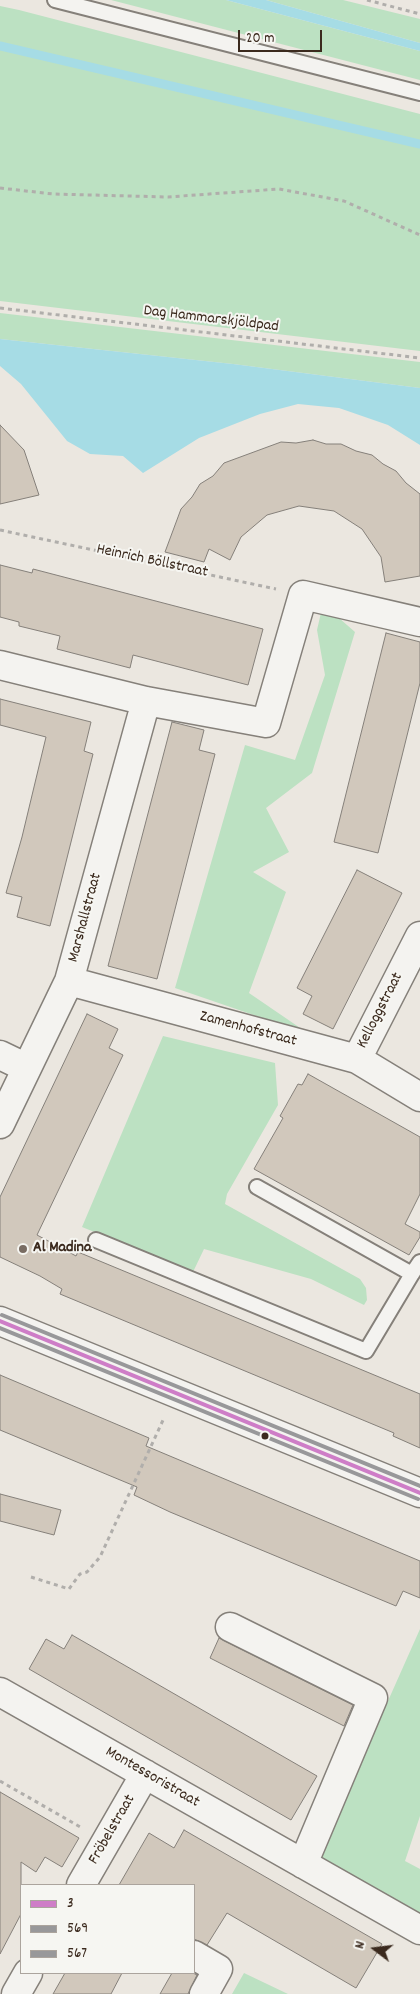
<!DOCTYPE html>
<html>
<head>
<meta charset="utf-8">
<style>
  body { margin:0 }
  #map { position:relative; width:420px; height:1994px; overflow:hidden; background:#ebe7e0; font-family:Dekko,sans-serif }
  canvas { display:block }
  .legend { position:absolute; left:20px; top:1884px; width:175px; height:90px; box-sizing:border-box; background:#f6f6f2; border:1px solid #aba49d; margin:0; padding:6px 9px; list-style:none; font-size:15px; color:#3b2a1e }
  .legend li { display:flex; align-items:center; gap:10px; height:25px }
  .legend b { width:25px; border:1px solid #aba49d }
  .north { position:absolute; left:350px; top:1924px; width:50px; height:50px; -webkit-text-stroke:4px #f6f6f2; paint-order:stroke; rotate:285deg; font-size:14px; font-weight:700; line-height:20px; text-align:center; color:#3b2a1e }
  .north::after { content:''; display:block; margin:auto; width:18px; height:22px; background:#3b2a1e; clip-path:polygon(50% 0,100% 100%,50% 72%,0 100%) }
  .scale { position:absolute; left:238px; top:30px; width:84px; height:22px; box-sizing:border-box; border:2px solid #3b2a1e; border-top:0; padding-left:6px; font-size:15px; line-height:18px; white-space:nowrap; color:#3b2a1e; -webkit-text-stroke:4px #f6f6f2; paint-order:stroke }
</style>
</head>
<body>
<div id="map">
<canvas width="420" height="1994"></canvas>
<ul class="legend">
<li><b style="height:6px;background:#ce7dc7"></b>3</li>
<li><b style="height:6px;background:#98989a"></b>569</li>
<li><b style="height:6px;background:#98989a"></b>567</li>
</ul>
<div class="north">N</div>
<div class="scale">20 m</div>
</div>
<script>
const ctx = document.querySelector('canvas').getContext('2d');
ctx.lineJoin = 'round';
function fillPath(path, color) { ctx.fillStyle = color; ctx.fill(path, 'evenodd'); }
const shape = rows => new Path2D(rows.map(r => 'M' + r).join(''));
function trace(path, color, width, dash) { ctx.strokeStyle = color; ctx.lineWidth = width; ctx.lineCap = dash ? 'butt' : 'round'; ctx.setLineDash(dash || []); ctx.stroke(path); }
function drawText(font, color, halo, rows, align = 'center') {
  ctx.font = font + ' Dekko,sans-serif'; ctx.lineWidth = 4; ctx.setLineDash([]); ctx.textBaseline = 'middle'; ctx.strokeStyle = halo; ctx.fillStyle = color; for (const [text, x, y, turn = 0] of rows) {
    ctx.save(); ctx.translate(x, y); ctx.rotate((+turn || 0) * Math.PI / 180); ctx.textAlign = isNaN(turn) ? turn : align; if (halo) ctx.strokeText(text, 0, 0); ctx.fillText(text, 0, 0); ctx.restore();
  }
}
fillPath(shape([
  [111,0,226,0,420,51,420,80],
  [266,0,343,0,420,19,420,43],
  [0,6,19,10,420,114,420,351,0,301],
  [0,313,420,362,420,388,233,364,0,339],
  [323,604,355,632,312,773,266,808,289,852,253,872,286,892,249,993,309,1034,175,988,245,745,295,760,325,675,317,630],
  [163,1036,275,1063,278,1105,227,1194,225,1204,360,1279,366,1288,367,1300,364,1305,311,1279,204,1249,193,1272,82,1227],
  [420,1629,420,1816,405,1861,420,1869,420,1913,319,1856],
  [244,1973,288,1994,232,1994]
]), '#bce1c2');
fillPath(shape([
  [226,0,266,0,420,43,420,51],
  [0,339,233,364,420,388,420,445,388,425,339,408,298,404,260,414,199,438,143,473,123,456,90,454,67,441,21,384,0,366]
]), '#a6dce5');
trace(shape([
  [0,46,420,144]
]), '#a6dce5', 9);
const building = shape([
  [0,425,24,450,39,495,0,504,0,425],
  [313,440,326,444,341,444,356,451,372,455,383,464,396,471,406,483,420,494,420,576,385,582,381,557,362,529,334,511,299,506,267,515,241,537,230,560,209,549,204,562,165,552,181,509,192,497,200,484,213,476,224,463,281,442,296,443,313,440],
  [0,565,32,573,33,569,263,629,248,685,133,655,130,668,57,649,60,636,19,626,19,622,0,617,0,565],
  [386,633,420,642,420,683,378,853,334,842,386,633],
  [0,699,91,722,84,751,93,754,50,926,17,917,22,897,6,893,22,837,46,737,0,725,0,699],
  [172,722,204,730,199,750,215,754,157,979,108,966,172,722],
  [357,870,402,893,333,1029,303,1014,312,996,297,988,357,870],
  [87,1014,118,1029,109,1048,123,1055,37,1235,76,1256,78,1252,420,1394,420,1448,393,1436,394,1433,60,1294,62,1289,40,1276,0,1257,0,1197,87,1014],
  [308,1074,420,1137,420,1194,405,1224,420,1232,420,1237,409,1255,254,1169,283,1118,280,1116,298,1084,302,1085,308,1074],
  [0,1375,149,1438,146,1446,420,1561,420,1598,403,1591,396,1606,170,1512,134,1495,137,1487,0,1430,0,1375],
  [0,1494,61,1510,54,1535,0,1521,0,1494],
  [72,1635,317,1776,291,1820,29,1669,46,1639,64,1649,72,1635],
  [219,1638,353,1705,344,1726,210,1658,219,1638],
  [0,1792,79,1838,62,1867,45,1857,36,1872,21,1862,21,1914,0,1954,0,1792],
  [184,1830,382,1944,356,1988,227,1913,207,1945,194,1939,194,1885,119,1885,149,1833,174,1848,184,1830],
  [65,1973,122,1973,111,1994,53,1994,65,1973],
  [172,1973,193,1973,197,1975,188,1994,160,1994,172,1973]
]);
fillPath(building, '#d1c8bc');
trace(building, '#85807a', 1);
const lane = shape([
  [55,0,420,93],
  [96,1240,366,1351,412,1274,257,1187],
  [412,1274,420,1262]
]);
const street = shape([
  [0,665,146,701,266,723,303,595,420,622],
  [69,981,357,1059,420,1097],
  [0,1055,27,1068],
  [357,1059,420,936],
  [0,1124,69,981,146,701],
  [230,1627,373,1698,303,1864],
  [0,1692,420,1930],
  [81,1885,145,1774],
  [194,1955,218,1969,204,1994],
  [16,1994,28,1973]
]);
const secondary = shape([
  [0,1321,420,1493]
]);
trace(lane, '#85807a', 18);
trace(street, '#85807a', 31);
trace(secondary, '#85807a', 31);
trace(shape([
  [367,0,420,14],
  [0,188,53,194,168,197,279,189,344,201,420,235],
  [0,308,420,358],
  [0,530,276,589],
  [31,1577,69,1589,80,1574,87,1572,100,1557,164,1418],
  [0,1781,82,1828]
]), '#b0aeab', 3, [4, 4]);
trace(lane, '#f4f3f0', 14);
trace(street, '#f4f3f0', 28);
trace(secondary, '#f4f3f0', 28);
trace(shape([
  [0,1321,420,1493]
]), '#ce7dc7', 4);
trace(shape([
  [0,1328,418,1499]
]), '#98989a', 4);
trace(shape([
  [2,1315,420,1486]
]), '#98989a', 4);
for (const [x, y, r, color] of [
  [23,1249,5,"#796c62"],
  [265,1436,4.5,"#3b2a1e"]
]) { const dot = new Path2D(); dot.arc(x, y, r, 0, 2 * Math.PI); ctx.fillStyle = color; ctx.fill(dot); trace(dot, '#f6f6f2', 2); }
drawText('16px', '#3b2a1e', '#f6f6f2', [
  ["Dag Hammarskjöldpad",211,320,7],
  ["Heinrich Böllstraat",152,562,12],
  ["Marshallstraat",86,918,-75],
  ["Kelloggstraat",381,1011,-63],
  ["Zamenhofstraat",248,1030,15],
  ["Montessoristraat",152,1778,30],
  ["Fröbelstraat",113,1830,-60]
]);
drawText('bold 16px', '#3b2a1e', '#f6f6f2', [
  ["Al Madina",33,1249]
], 'left');
</script>
</body>
</html>
